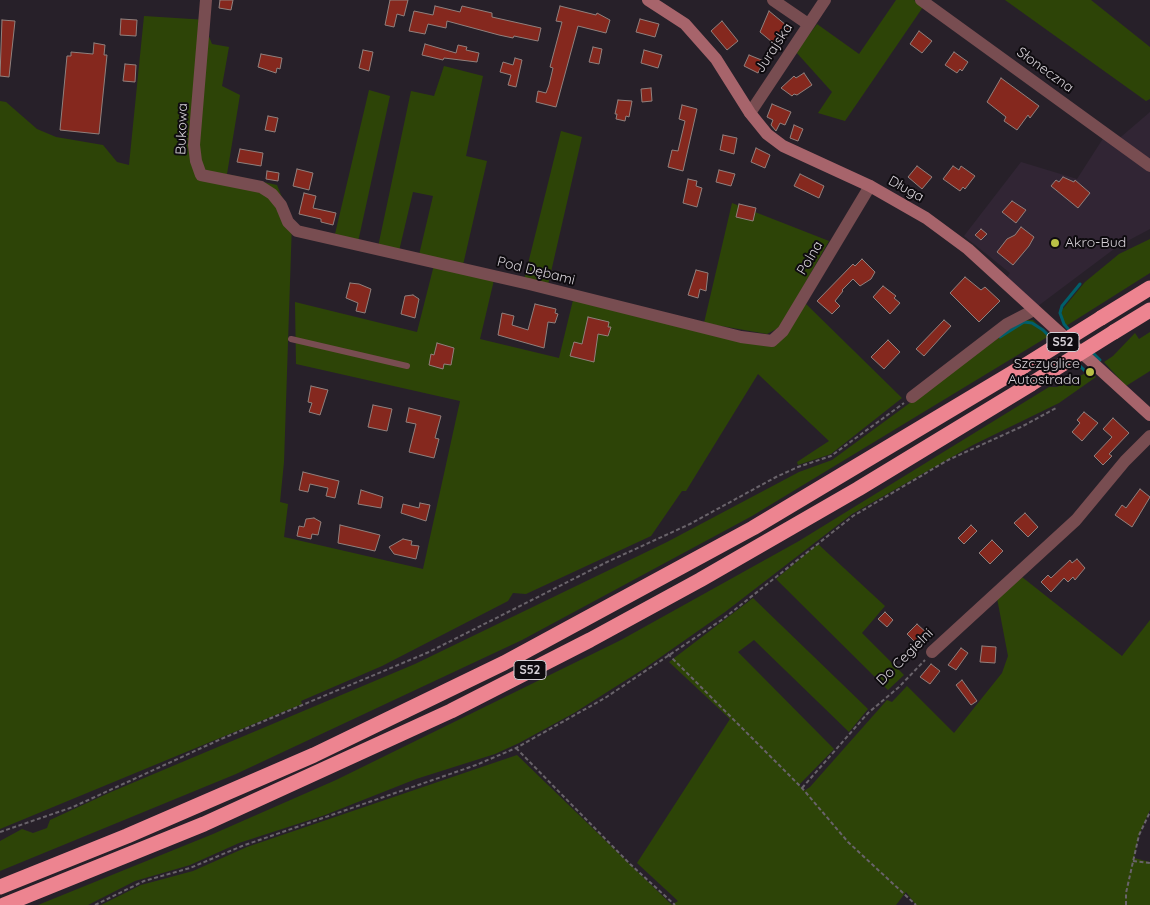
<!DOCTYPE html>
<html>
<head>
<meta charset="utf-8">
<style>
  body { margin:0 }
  canvas { display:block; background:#272029 }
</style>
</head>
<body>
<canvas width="1150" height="905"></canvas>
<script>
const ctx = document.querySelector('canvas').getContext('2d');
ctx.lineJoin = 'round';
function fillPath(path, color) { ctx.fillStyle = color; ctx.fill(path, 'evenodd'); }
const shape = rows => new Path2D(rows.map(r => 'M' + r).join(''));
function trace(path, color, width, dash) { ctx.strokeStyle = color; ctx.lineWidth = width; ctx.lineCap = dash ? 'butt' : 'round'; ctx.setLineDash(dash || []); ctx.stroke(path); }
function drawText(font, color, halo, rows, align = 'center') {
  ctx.font = font + ' Quicksand,sans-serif'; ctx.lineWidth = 4; ctx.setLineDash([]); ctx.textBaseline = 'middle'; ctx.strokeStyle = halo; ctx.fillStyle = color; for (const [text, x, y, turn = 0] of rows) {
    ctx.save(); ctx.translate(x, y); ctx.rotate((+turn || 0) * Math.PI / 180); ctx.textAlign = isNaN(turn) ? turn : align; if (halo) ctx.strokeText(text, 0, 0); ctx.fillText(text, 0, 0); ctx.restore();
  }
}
fillPath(shape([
  [1150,112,1150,229,1118,246,1038,306,1007,277,1010,273,964,236,1021,162,1077,179,1104,137,1115,142]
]), '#312534');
fillPath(shape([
  [896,0,914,0,923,7,845,121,818,113,832,92,796,52,817,24,859,54],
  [1005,0,1091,0,1150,47,1150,99,1146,101],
  [144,16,207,20,206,29,212,44,229,47,222,86,240,95,227,174,277,185,292,222,284,462,280,502,288,504,284,537,423,569,460,401,296,364,295,302,417,332,434,265,494,280,480,339,559,358,573,300,771,343,804,302,902,398,831,454,798,465,797,462,829,441,758,374,686,491,682,491,651,536,526,594,513,593,508,601,382,666,301,701,302,704,0,829,0,101,6,102,37,129,56,137,103,145,117,162,129,165],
  [444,66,483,76,466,156,487,161,463,265,419,255,433,196,413,192,399,251,378,247,411,91,434,96],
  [369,90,390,96,358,242,335,234],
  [561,131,582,137,548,285,524,280],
  [732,203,829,241,780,327,767,334,704,323],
  [1150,239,1150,273,1066,326,1061,318,1062,310,1085,282,1119,254],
  [1023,320,1033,320,1049,336,752,516,522,640,236,774,0,871,0,841,22,829,33,833,47,828,50,820,111,792,415,664,667,542,799,472,832,460],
  [1150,332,1150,371,1126,386,1104,362,1113,356,1135,333,1139,339],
  [1090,371,1096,377,1059,403,973,445,852,514,725,612,645,668,574,713,519,743,495,754,416,779,325,815,239,843,190,865,135,881,88,905,38,905,213,834,336,780,621,640,799,541,1049,387,1057,387],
  [818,544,885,606,862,633,904,675,888,690,776,579],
  [1022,577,1122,656,1150,620,1150,810,1139,835,1134,858,1150,862,1150,905,916,905,906,892,896,905,101,905,141,885,193,871,247,847,517,755,672,905,678,901,637,863,730,719,669,662,753,598,868,709,849,732,754,640,738,652,834,749,799,785,804,791,810,787,887,700,892,702,907,686,954,733,1002,673,1008,656,997,598]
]), '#2d4407');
trace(shape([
  [1070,331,1064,324,1060,313,1062,306,1080,284],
  [1000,337,1024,322,1032,323,1043,330,1055,342],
  [1091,351,1100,360],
  [1076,362,1088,374]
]), '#005f6b', 3);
const building = shape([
  [220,0,233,0,231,10,219,8,220,0],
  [390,0,408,0,404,16,397,14,394,27,385,25,390,0],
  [435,6,460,12,462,6,492,13,492,17,541,28,538,41,514,36,513,38,499,35,447,21,446,28,428,24,425,34,409,31,414,11,433,15,435,6],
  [560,6,596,15,597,13,610,20,606,33,578,26,556,107,536,102,538,91,546,93,549,85,553,68,550,67,562,22,556,21,560,6],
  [769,11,792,30,778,47,760,32,769,11],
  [121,19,137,20,136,36,120,35,121,19],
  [640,19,659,24,655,37,636,32,640,19],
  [2,20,15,21,9,77,0,76,2,20],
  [722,21,738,41,727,50,711,31,722,21],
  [919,31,932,41,922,53,910,44,919,31],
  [94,43,105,45,104,55,107,55,99,134,60,130,67,56,71,56,71,52,93,54,94,43],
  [425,44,456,53,458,45,467,47,466,50,479,53,477,62,444,58,443,60,422,55,425,44],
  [593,47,602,49,599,64,589,62,593,47],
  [363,50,373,52,369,71,359,68,363,50],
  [644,50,662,55,658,68,641,63,644,50],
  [954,52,968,62,962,71,960,69,957,73,945,65,954,52],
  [261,54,282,58,280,69,277,68,276,73,258,67,261,54],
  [749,55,764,61,758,73,744,66,749,55],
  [515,58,522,60,516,87,508,85,511,75,500,72,503,62,513,65,515,58],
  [125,64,136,65,135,82,123,81,125,64],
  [804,73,812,85,797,95,794,94,792,96,781,88,794,76,796,78,804,73],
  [1001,78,1039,106,1030,118,1028,115,1017,130,1004,121,1006,117,987,102,1001,78],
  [651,88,652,101,642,102,641,89,651,88],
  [618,100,632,101,629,117,626,116,625,121,616,119,617,114,615,114,618,100],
  [772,104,791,112,785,125,780,123,776,131,771,125,773,120,767,117,772,104],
  [682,105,697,109,683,171,668,167,672,150,678,151,685,121,679,119,682,105],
  [268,116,278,118,275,132,265,130,268,116],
  [794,125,803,129,798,141,790,138,794,125],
  [723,135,737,138,734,154,720,150,723,135],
  [756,148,770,155,765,168,751,162,756,148],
  [240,149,263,153,261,166,237,162,240,149],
  [917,166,932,177,922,189,908,177,917,166],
  [953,166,959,170,961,166,975,176,965,189,963,187,960,191,943,179,953,166],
  [297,169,313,173,309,190,293,186,297,169],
  [719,170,735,174,731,186,716,182,719,170],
  [267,171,279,173,278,181,266,179,267,171],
  [800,174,824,186,819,198,794,186,800,174],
  [1063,177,1074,182,1075,180,1090,193,1078,208,1051,186,1056,180,1059,182,1063,177],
  [688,179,697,181,696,186,702,188,697,207,683,203,688,179],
  [304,193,316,196,313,208,336,213,333,225,321,222,321,219,299,214,304,193],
  [1012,201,1026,210,1016,223,1002,212,1012,201],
  [739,204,756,208,753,221,736,217,739,204],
  [1021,227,1034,237,1029,246,1013,265,997,252,1007,239,1015,235,1021,227],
  [981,229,987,234,981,240,975,235,981,229],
  [862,259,875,272,871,279,860,286,853,279,842,290,843,291,835,301,840,306,832,314,817,301,853,264,855,266,862,259],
  [696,270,708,273,706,291,700,289,698,298,688,295,696,270],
  [965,277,981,290,985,287,1000,301,979,322,950,293,965,277],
  [350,283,359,284,371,289,365,313,356,311,358,303,346,298,350,283],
  [883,286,896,296,894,298,900,303,890,314,873,297,883,286],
  [413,295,419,299,415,318,401,314,405,296,413,295],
  [535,304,556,309,555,313,558,314,555,323,548,322,544,348,498,335,502,313,514,316,512,325,528,330,535,304],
  [588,317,609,322,608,327,611,327,608,336,598,334,594,362,570,356,574,342,582,344,588,317],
  [944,320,951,326,924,356,916,349,944,320],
  [888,340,900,352,884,369,871,357,888,340],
  [437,343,454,348,451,365,444,364,443,369,429,365,431,354,434,355,437,343],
  [311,386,328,390,320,415,309,412,312,403,308,402,311,386],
  [373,405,392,409,387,431,368,427,373,405],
  [409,408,441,416,435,438,439,439,434,458,409,452,416,424,406,422,409,408],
  [1084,412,1098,423,1082,441,1072,432,1080,423,1077,420,1084,412],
  [1113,418,1129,433,1109,454,1112,456,1103,465,1094,456,1112,437,1103,429,1113,418],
  [303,472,339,481,335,498,326,496,328,488,310,484,308,492,299,490,303,472],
  [1140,489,1150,497,1132,527,1115,515,1122,505,1126,508,1140,489],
  [361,490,383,497,381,508,358,504,361,490],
  [420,503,430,505,426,521,401,513,403,504,419,508,420,503],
  [1025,513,1038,527,1028,537,1014,523,1025,513],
  [314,518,321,522,318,535,312,534,311,539,297,536,299,526,304,527,306,519,314,518],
  [340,525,380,535,375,551,338,543,340,525],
  [971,525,977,531,964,544,958,538,971,525],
  [403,539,412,541,411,545,419,546,416,559,394,554,389,547,403,539],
  [992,540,1003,551,990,564,979,553,992,540],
  [1077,559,1085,568,1075,580,1073,577,1068,582,1064,578,1051,592,1041,582,1048,575,1051,578,1070,560,1072,563,1077,559],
  [885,612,893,620,887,627,878,619,885,612],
  [917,624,929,635,919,646,907,634,917,624],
  [982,646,996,647,995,663,980,662,982,646],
  [961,648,968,653,956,670,948,665,961,648],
  [931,664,940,671,930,684,920,677,931,664],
  [962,680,977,701,971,705,956,685,962,680]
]);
fillPath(building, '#85281e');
trace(building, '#90807d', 1);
trace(shape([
  [668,654,802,788,848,842,916,905],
  [516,748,630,864,675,905],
  [802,788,868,713,899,687,925,660],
  [0,832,73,807,221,739,429,652,607,562,690,524,776,477,798,467,831,456,904,403],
  [1133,861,1150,863],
  [95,905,144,881,190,868,242,846,476,765,516,748,605,698,723,619,853,516,948,460,1023,426,1056,408],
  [1126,905,1126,893,1139,835,1150,812]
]), '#69636a', 2, [4, 2.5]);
trace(shape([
  [291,339,407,366]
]), '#784d51', 6);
trace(shape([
  [206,0,194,145,196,161,201,175,261,187,272,194,281,205,288,222,297,231,529,284,741,337,772,341,783,331,870,186],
  [773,0,808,24],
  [921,0,1150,166],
  [750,113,825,0],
  [912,397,1007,324,1034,310],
  [932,652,1076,520,1125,461,1150,436]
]), '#784d51', 12);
trace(shape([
  [648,0,685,24,716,59,750,113,767,134,783,146,870,186,926,218,968,249,1150,415]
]), '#a7646b', 12);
trace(shape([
  [1101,318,1150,288],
  [1114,332,1150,310],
  [0,887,127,836,314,755,504,663,753,528,1024,366],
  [4,905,204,824,451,711,590,640,700,580,858,489,1031,384]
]), '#ed8490', 15);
trace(shape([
  [1024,366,1101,318],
  [1031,384,1114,332]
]), '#ed8490', 15);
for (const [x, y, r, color] of [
  [1055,243,5,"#b9c046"],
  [1090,372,5,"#b9c046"]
]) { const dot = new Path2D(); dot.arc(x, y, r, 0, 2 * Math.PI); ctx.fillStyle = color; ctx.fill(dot); trace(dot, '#0e0b0f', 2); }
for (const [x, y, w] of [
  [1063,342,32],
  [530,670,32]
]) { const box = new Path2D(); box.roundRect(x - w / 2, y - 9.5, w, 19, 4); ctx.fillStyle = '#0e0b0f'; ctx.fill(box); trace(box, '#d5d0d6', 1); }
drawText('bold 12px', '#d5d0d6', null, [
  ["S52",1063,342],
  ["S52",530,670]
]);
drawText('14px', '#d5d0d6', '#0e0b0f', [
  ["Jurajska",774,48,-57],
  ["Słoneczna",1045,70,36],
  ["Bukowa",182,129,-88],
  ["Długa",906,189,29],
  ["Polna",810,258,-59],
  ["Pod Dębami",536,271,14],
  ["Do Cegielni",905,657,-45]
]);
drawText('14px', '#d5d0d6', '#0e0b0f', [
  ["Akro-Bud",1065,243],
  ["Szczyglice",1080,364,"right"],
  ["Autostrada",1080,380,"right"]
], 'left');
</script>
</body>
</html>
